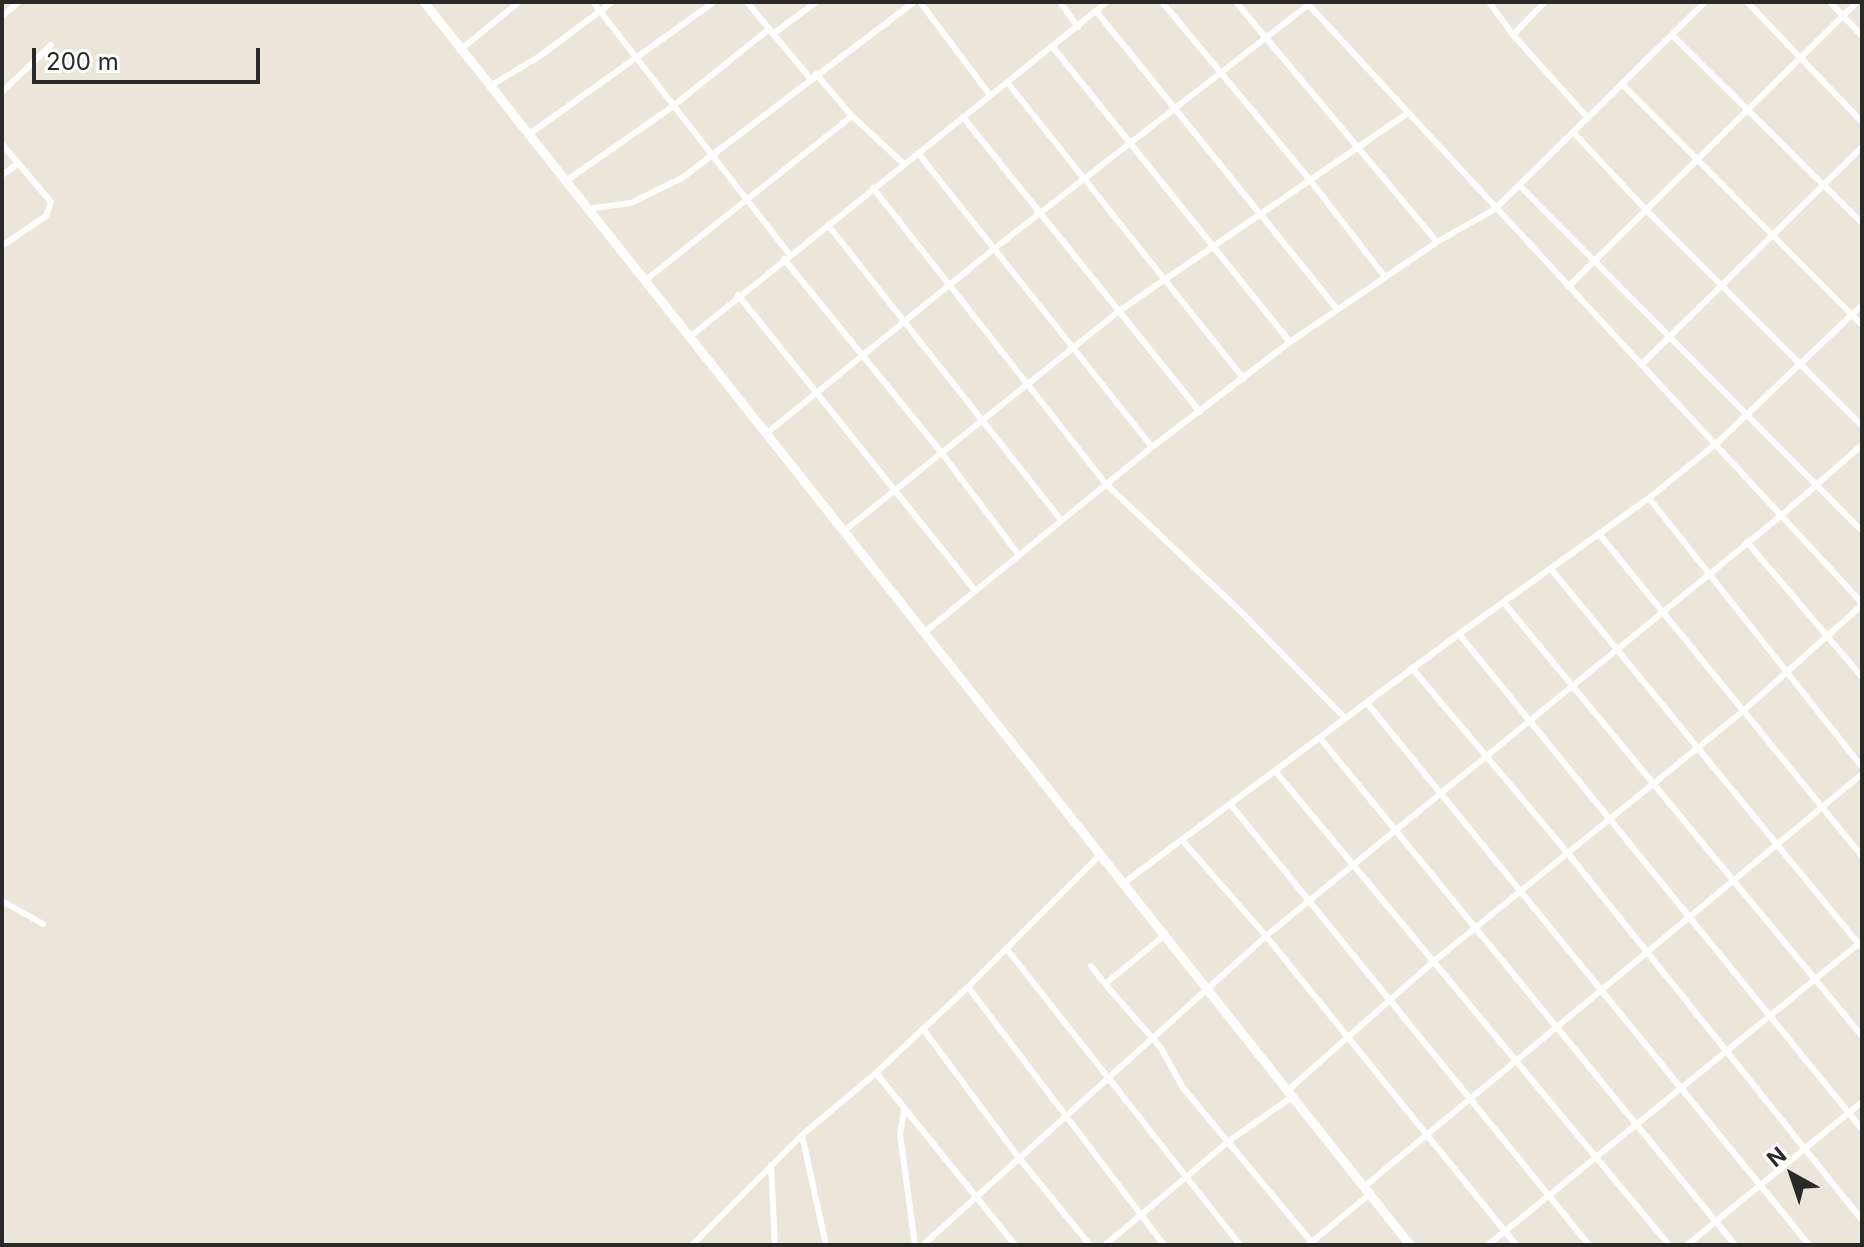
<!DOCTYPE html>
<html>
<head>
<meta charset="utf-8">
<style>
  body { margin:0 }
  #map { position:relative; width:1864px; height:1247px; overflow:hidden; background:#ece5da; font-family:Inter,sans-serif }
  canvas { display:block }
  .frame { position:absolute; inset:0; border:4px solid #292929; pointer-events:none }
  .north { position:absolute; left:1752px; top:1135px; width:80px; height:80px; -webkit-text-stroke:6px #fff; paint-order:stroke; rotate:320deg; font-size:22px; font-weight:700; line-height:32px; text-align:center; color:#292929 }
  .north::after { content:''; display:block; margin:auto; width:28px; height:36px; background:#292929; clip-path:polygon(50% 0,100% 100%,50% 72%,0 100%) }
  .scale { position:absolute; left:32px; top:48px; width:228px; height:36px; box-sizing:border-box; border:4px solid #292929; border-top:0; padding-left:10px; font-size:24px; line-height:28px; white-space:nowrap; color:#292929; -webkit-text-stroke:6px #fff; paint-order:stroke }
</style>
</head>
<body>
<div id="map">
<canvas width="1864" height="1247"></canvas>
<div class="frame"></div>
<div class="north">N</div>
<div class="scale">200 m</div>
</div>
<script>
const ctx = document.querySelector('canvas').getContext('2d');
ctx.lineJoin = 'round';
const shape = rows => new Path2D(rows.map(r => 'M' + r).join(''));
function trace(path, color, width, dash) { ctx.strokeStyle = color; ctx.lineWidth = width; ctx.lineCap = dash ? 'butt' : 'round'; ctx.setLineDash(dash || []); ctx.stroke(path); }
trace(shape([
  [593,2,790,255],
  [747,2,810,78],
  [920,2,990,95],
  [1060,2,1078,27],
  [1162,2,1310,180,1385,277],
  [1236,2,1437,242],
  [1306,2,1862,603],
  [1489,2,1513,35,1588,118],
  [1747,2,1862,122],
  [1830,2,1862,36],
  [1096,11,1337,309],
  [2,16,19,2],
  [773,34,816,2],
  [1513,35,1545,2],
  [1673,36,1862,223],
  [1052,46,1290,342],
  [460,50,519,2],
  [816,74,852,116,904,164],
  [1007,82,1244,379],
  [490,86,540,56,612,2],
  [1624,86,1862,325],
  [2,92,51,45],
  [963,117,1200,412],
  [1574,133,1646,210,1862,426],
  [528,135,714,2],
  [2,144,51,202,46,216,2,246],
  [918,153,1152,447],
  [2,175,18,164],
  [566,181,672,107,769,29],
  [1520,186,1862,531],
  [873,188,1106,484,1238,609,1345,718],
  [587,209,631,203,682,178,914,2],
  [828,225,1061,520],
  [784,259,941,452,1018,554],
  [647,279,852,116],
  [1568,287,1857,2],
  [738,295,974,589],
  [691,336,1107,2],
  [1642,364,1862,147],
  [767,433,995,248,1308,5],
  [1649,498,1862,767],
  [844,531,1119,311,1408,113],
  [1599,534,1862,856],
  [1747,542,1862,677],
  [1551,569,1862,948],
  [1504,603,1862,1036],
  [925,632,1152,447,1290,342,1437,242,1495,209,1705,2],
  [1459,634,1862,1129],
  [1412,668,1566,851,1862,1220],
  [1367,703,1809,1245],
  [1320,738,1735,1245],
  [1276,772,1669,1245],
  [1231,805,1589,1245],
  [1182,840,1266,936,1516,1245],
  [1125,882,1459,634,1649,498,1717,443,1862,305],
  [2,901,43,924],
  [1166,934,1105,984,1161,1048,1183,1088,1314,1245],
  [1006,948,1240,1245],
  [1091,966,1105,984],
  [968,987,1164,1245],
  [923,1029,1019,1158,1090,1245],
  [876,1073,1015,1245],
  [1287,1091,1433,962,1742,712,1862,605],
  [904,1111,900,1134,915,1245],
  [802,1135,826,1245],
  [771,1165,775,1245],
  [1365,1186,1862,774],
  [692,1245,802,1135,876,1073,968,987,1099,856],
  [923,1245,1266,936,1782,515,1862,445],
  [1105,1245,1229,1141,1292,1097],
  [1308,1245,1371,1193],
  [1488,1245,1862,941],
  [1687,1245,1862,1102]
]), '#fff', 6);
trace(shape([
  [424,2,1410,1245]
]), '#fff', 9);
</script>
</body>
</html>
